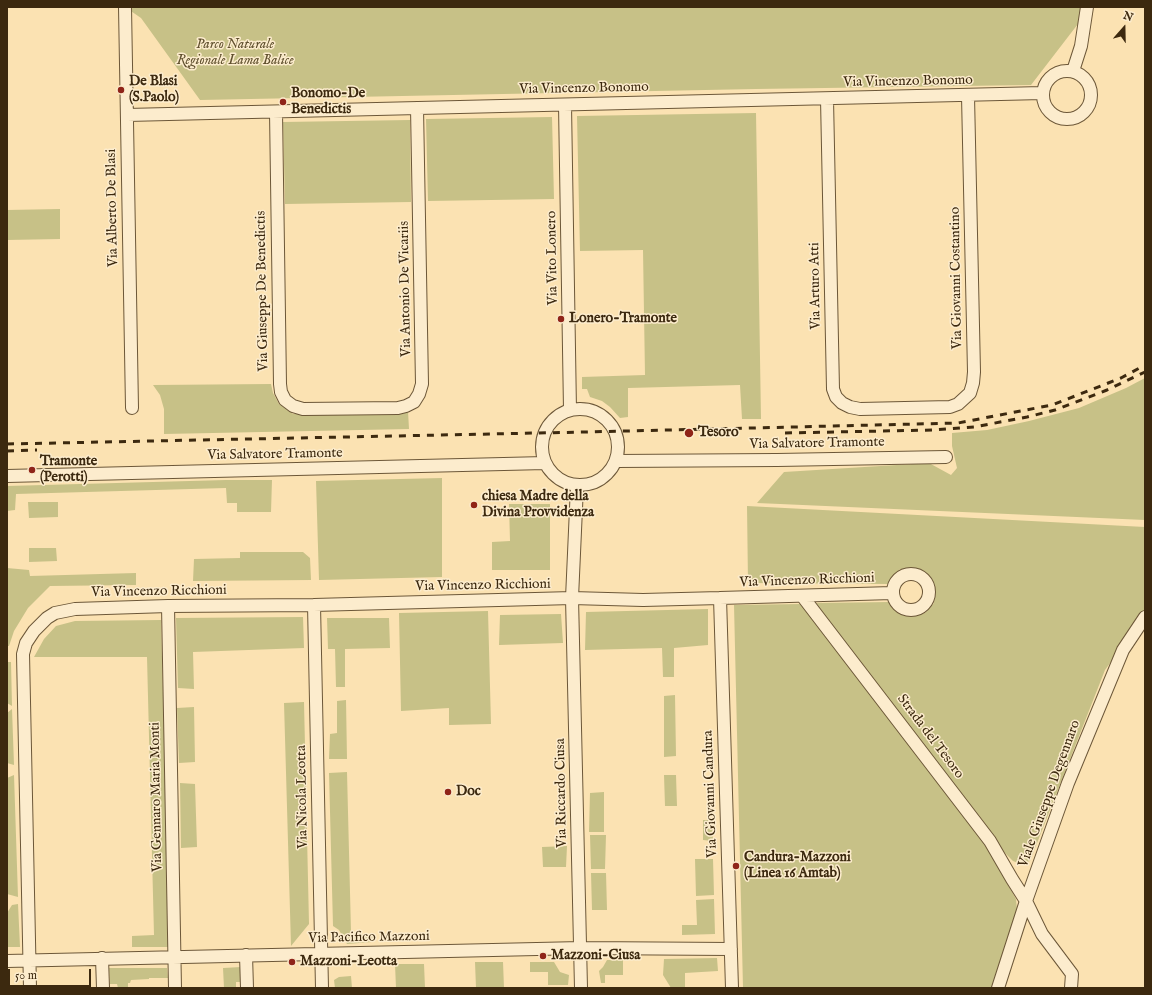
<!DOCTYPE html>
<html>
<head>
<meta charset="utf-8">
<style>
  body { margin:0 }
  #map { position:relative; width:1152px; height:995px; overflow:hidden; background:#fbe2b2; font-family:"IM FELL English",serif }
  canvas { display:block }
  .frame { position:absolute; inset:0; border:8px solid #3c290f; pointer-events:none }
  .north { position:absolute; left:1104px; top:8px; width:40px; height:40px; -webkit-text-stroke:3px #fceccd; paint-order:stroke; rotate:20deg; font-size:11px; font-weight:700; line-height:16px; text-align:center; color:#3c290f }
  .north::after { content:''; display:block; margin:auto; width:14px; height:18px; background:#3c290f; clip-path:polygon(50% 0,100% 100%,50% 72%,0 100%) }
  .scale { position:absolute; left:8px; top:969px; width:83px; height:18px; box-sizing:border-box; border:2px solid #3c290f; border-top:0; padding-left:5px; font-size:12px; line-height:14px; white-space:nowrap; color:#3c290f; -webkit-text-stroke:3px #fceccd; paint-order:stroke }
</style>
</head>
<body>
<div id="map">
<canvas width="1152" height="995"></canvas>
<div class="frame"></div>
<div class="north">N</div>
<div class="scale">50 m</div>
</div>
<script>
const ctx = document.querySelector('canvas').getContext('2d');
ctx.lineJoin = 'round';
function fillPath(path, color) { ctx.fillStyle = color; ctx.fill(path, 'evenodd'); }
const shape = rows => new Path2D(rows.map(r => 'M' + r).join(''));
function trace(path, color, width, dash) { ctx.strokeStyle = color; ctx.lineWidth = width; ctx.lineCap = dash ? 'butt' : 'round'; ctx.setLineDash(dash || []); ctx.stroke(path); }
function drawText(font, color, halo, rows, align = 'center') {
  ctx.font = font + ' "IM FELL English",serif'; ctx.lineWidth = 3; ctx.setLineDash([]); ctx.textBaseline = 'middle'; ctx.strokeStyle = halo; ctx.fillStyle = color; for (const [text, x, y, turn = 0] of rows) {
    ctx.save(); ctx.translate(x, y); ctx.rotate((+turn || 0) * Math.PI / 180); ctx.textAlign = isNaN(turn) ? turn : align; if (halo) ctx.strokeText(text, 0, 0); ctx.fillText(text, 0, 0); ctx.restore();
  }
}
fillPath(shape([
  [125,7,1091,7,1031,85,756,89,200,100,141,18],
  [756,113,761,419,742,419,740,385,628,388,628,417,620,418,610,407,602,401,590,397,587,389,582,389,582,377,645,375,643,250,580,251,577,116],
  [552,117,554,199,428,201,426,119],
  [410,120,411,202,285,204,283,122],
  [60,209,60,239,7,240,7,210],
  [1145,378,1145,520,757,503,784,472,929,463,951,475,957,468,952,446,952,433,987,430,1029,421,1079,408,1126,388],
  [271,384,273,393,279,404,293,414,402,414,408,411,409,429,164,434,164,409,160,395,153,385],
  [442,478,442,577,319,580,316,481],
  [226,480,272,480,271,512,237,512,237,503,227,503,226,488,16,494,15,510,7,511,7,486],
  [28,502,58,502,58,517,29,518],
  [509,504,550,504,550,570,492,570,492,542,510,541],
  [747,506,1145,527,1145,615,1105,670,1030,861,1021,864,1013,861,1003,851,816,606,817,603,890,602,900,613,914,616,925,613,934,603,935,593,931,579,920,569,900,569,888,584,748,583],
  [29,548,56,548,57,561,29,562],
  [240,552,303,552,310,558,311,580,193,581,194,559,240,558],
  [7,568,29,570,30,576,136,573,136,585,50,586,28,608,14,631,9,646,7,646],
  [802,604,978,831,1016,899,1017,910,991,988,743,988,734,605],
  [708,609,708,645,674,648,674,677,663,677,662,648,585,650,586,612],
  [488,611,491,724,449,725,449,708,401,711,399,613],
  [561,614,563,643,499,645,500,615],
  [303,617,304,648,193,652,194,689,178,688,176,618],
  [327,618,389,618,390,648,345,649,345,687,336,687,335,649,328,649],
  [161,620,170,947,132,947,132,936,154,935,147,657,34,657,44,639,56,626,75,621],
  [7,662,11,662,12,706,7,703],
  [675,695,676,756,664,757,664,696],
  [346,700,347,759,329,759,330,734,337,733,337,701],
  [304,702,309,924,291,946,284,703],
  [194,707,195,762,179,763,177,708],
  [12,709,14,765,7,763,7,713],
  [347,772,351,932,352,934,373,934,372,942,347,944,339,930,333,926,329,773],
  [14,775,18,897,7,894,7,778],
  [676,775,677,806,665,806,664,775],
  [180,783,195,784,197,847,181,848],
  [604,792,604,832,589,832,590,793],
  [703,820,712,820,713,841,703,840],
  [590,835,606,835,605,869,591,869],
  [567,846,566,867,543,867,542,847],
  [695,859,713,859,714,895,696,896],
  [591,873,606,873,607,910,592,910],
  [714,899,715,934,682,935,682,925,697,925,696,900],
  [18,904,20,947,7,947,7,913,12,905],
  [717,958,718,971,685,973,685,988,671,988,663,975,664,959],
  [607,960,623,960,623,975,605,975,605,983,601,983,599,971,603,967],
  [475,962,503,962,504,988,476,988],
  [530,962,554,962,560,972,569,975,568,985,548,985,548,972,530,972],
  [395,964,424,964,425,988,396,988],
  [241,967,241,982,236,982,236,988,224,988,223,968],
  [109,968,167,968,168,978,149,978,149,979,131,980,130,983,128,983,128,988,118,988,117,984,110,984],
  [351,976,352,988,335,988,334,980,339,977]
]), '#c7c187');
const minor = shape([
  [125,7,132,408],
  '1043 95a24 24 0 1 1 48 0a24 24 0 1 1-48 0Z',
  [1073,71,1081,46,1087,7],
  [827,99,833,389,836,397,842,403,850,407,860,409,950,407,958,404,970,393,973,383,974,372,968,96],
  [565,105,570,410],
  [276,112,280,384,281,392,285,400,293,406,303,409,398,408,406,406,414,402,419,394,422,384,417,108],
  [127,115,1042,93],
  '542 447a38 38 0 1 1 76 0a38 38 0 1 1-76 0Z',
  [616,461,777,460,946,457],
  [7,476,545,463],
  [577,486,572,598,581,988],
  '893 592a18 18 0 1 1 36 0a18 18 0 1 1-36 0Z',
  [803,597,990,841,1012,879,1026,901,1042,934,1072,974,1071,988],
  [720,598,732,988],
  [314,605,322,988],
  [168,606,175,988],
  [246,955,247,988],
  [102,958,103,988],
  [7,961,581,948,731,949],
  [30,988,23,654,26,643,34,631,47,618,55,613,75,609,168,606,314,605,572,598,643,600,720,598,892,593],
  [998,988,1026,901,1068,783,1123,650,1145,617]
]);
trace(minor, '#6c5738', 14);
trace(minor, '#fceccd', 12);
trace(shape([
  [785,433,933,430,974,427,1027,417,1055,410,1107,390,1145,372],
  [7,444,586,432,958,423,1052,405,1121,378,1145,365],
  [7,451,37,450]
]), '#3c290f', 3, [7, 7]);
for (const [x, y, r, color] of [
  [121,90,4,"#8f2418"],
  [283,102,4,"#8f2418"],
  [561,319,4,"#8f2418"],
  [689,433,5,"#8f2418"],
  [32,470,4,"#8f2418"],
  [474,505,4,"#8f2418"],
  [448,792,4,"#8f2418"],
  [736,866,4,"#8f2418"],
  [543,956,4,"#8f2418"],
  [292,962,4,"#8f2418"]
]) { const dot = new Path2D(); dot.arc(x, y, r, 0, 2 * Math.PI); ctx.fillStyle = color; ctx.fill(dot); trace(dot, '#fceccd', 1.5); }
drawText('italic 14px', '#5f4f2d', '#fceccd', [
  ["Parco Naturale",235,45],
  ["Regionale Lama Balice",235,61]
]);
drawText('bold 14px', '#3c290f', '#fceccd', [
  ["De Blasi",129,82],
  ["(S.Paolo)",129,98],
  ["Bonomo-De",291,94],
  ["Benedictis",291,110],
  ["Lonero-Tramonte",569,319],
  ["Tesoro",698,433],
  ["Tramonte",40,462],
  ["(Perotti)",40,478],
  ["chiesa Madre della",482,497],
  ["Divina Provvidenza",482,513],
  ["Doc",456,792],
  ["Candura-Mazzoni",744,858],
  ["(Linea 16 Amtab)",744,874],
  ["Mazzoni-Ciusa",551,956],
  ["Mazzoni-Leotta",300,962]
], 'left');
drawText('14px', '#3c290f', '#fceccd', [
  ["Via Vincenzo Bonomo",908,82,-1],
  ["Via Vincenzo Bonomo",584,89,-1],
  ["Via Alberto De Blasi",113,208,-91],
  ["Via Vito Lonero",553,258,-91],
  ["Via Giovanni Costantino",957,278,-91],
  ["Via Arturo Atti",816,286,-91],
  ["Via Antonio De Vicariis",406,289,-91],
  ["Via Giuseppe De Benedictis",263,291,-91],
  ["Via Salvatore Tramonte",817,444,-1],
  ["Via Salvatore Tramonte",275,455,-1],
  ["Via Vincenzo Ricchioni",807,581,-2],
  ["Via Vincenzo Ricchioni",483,586,-1],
  ["Via Vincenzo Ricchioni",159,592,-1],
  ["Strada del Tesoro",930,737,53],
  ["Via Riccardo Ciusa",562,793,-91],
  ["Via Giovanni Candura",711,794,-92],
  ["Viale Giuseppe Degennaro",1050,794,-70],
  ["Via Gennaro Maria Monti",157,797,-91],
  ["Via Nicola Leotta",303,797,-91],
  ["Via Pacifico Mazzoni",369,938,-1]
]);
</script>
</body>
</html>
